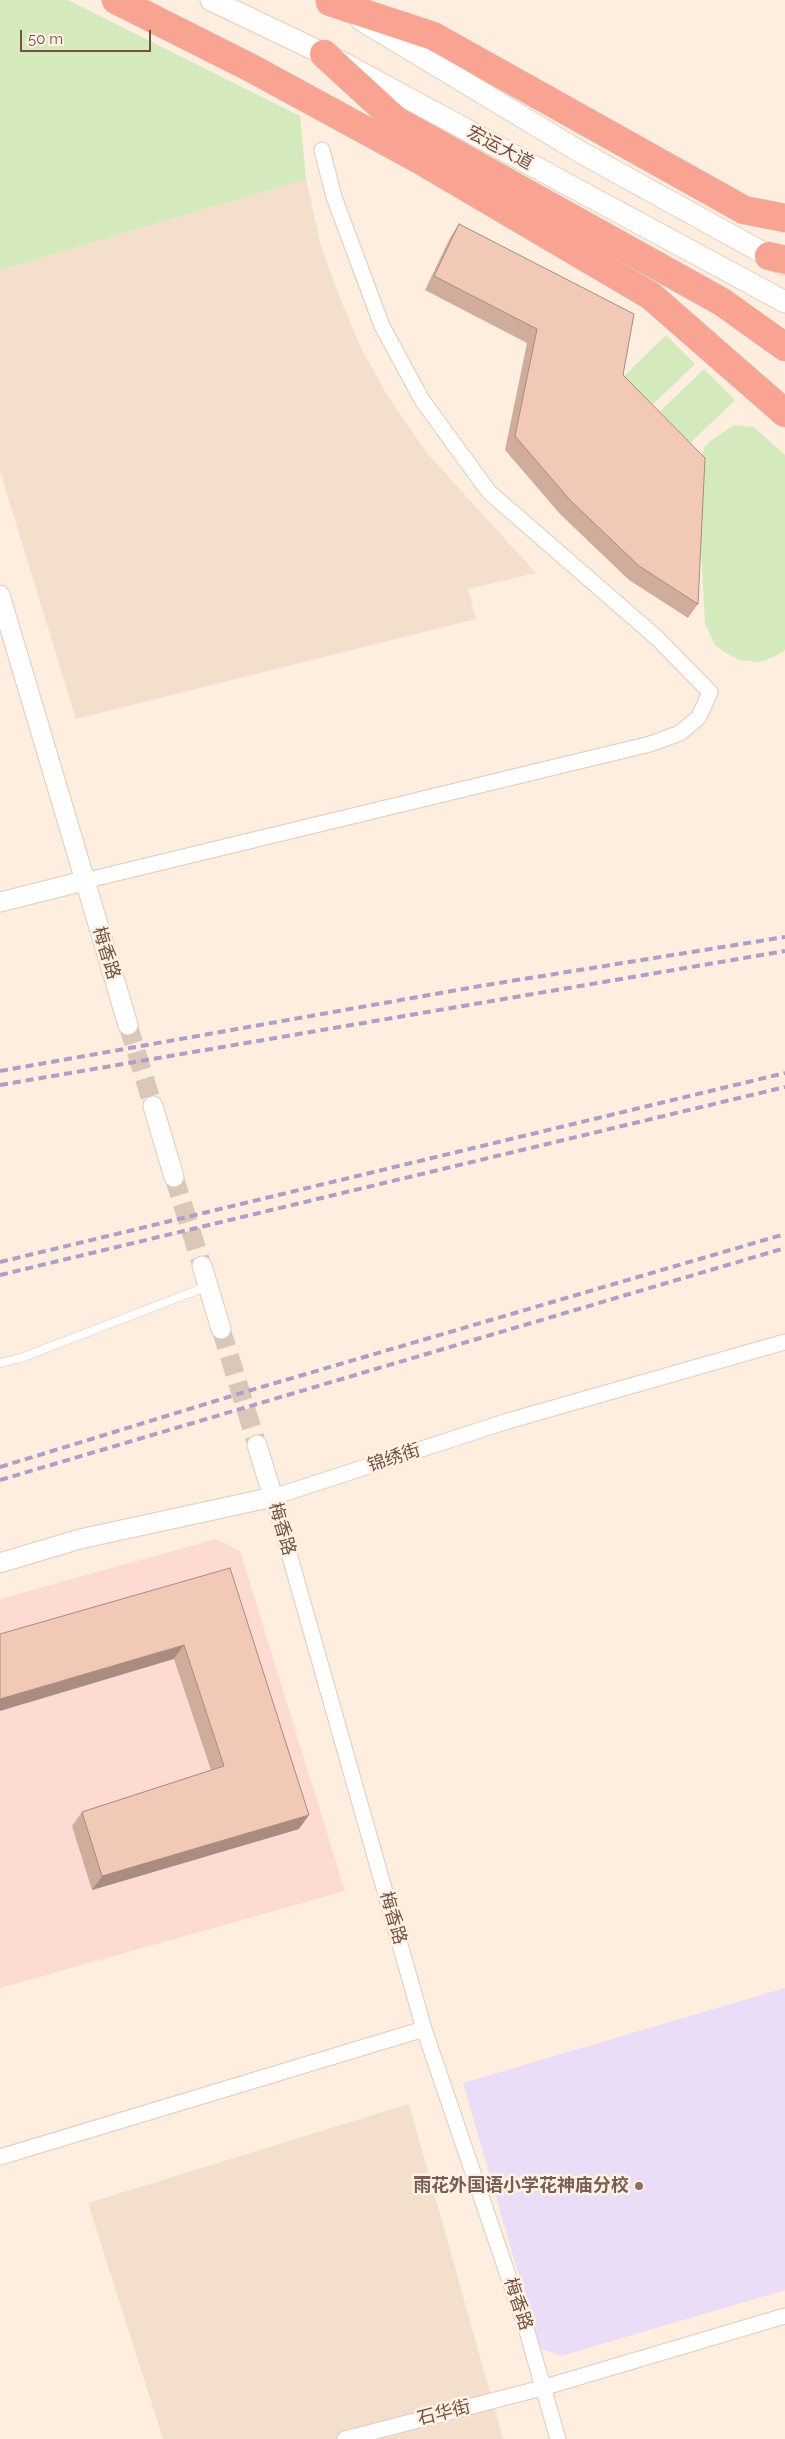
<!DOCTYPE html>
<html>
<head>
<meta charset="utf-8">
<style>
  body { margin:0 }
  #map { position:relative; width:785px; height:2439px; overflow:hidden; background:#fdeedf; font-family:Raleway,sans-serif }
  canvas { display:block }
  .scale { position:absolute; left:20px; top:30px; width:131px; height:22px; box-sizing:border-box; border:2px solid #735246; border-top:0; padding-left:6px; font-size:15px; line-height:18px; white-space:nowrap; color:#735246; -webkit-text-stroke:4px #fff2e5; paint-order:stroke }
</style>
</head>
<body>
<div id="map">
<canvas width="785" height="2439"></canvas>
<div class="scale">50 m</div>
</div>
<script>
const ctx = document.querySelector('canvas').getContext('2d');
ctx.lineJoin = 'round';
function fillPath(path, color) { ctx.fillStyle = color; ctx.fill(path, 'evenodd'); }
const shape = rows => new Path2D(rows.map(r => 'M' + r).join(''));
function trace(path, color, width, dash) { ctx.strokeStyle = color; ctx.lineWidth = width; ctx.lineCap = dash ? 'butt' : 'round'; ctx.setLineDash(dash || []); ctx.stroke(path); }
function drawText(font, color, halo, rows, align = 'center') {
  ctx.font = font + ' Raleway,"Noto Sans SC",sans-serif'; ctx.lineWidth = 5; ctx.setLineDash([]); ctx.textBaseline = 'middle'; ctx.strokeStyle = halo; ctx.fillStyle = color; for (const [text, x, y, turn = 0] of rows) {
    ctx.save(); ctx.translate(x, y); ctx.rotate((+turn || 0) * Math.PI / 180); ctx.textAlign = isNaN(turn) ? turn : align; if (halo) ctx.strokeText(text, 0, 0); ctx.fillText(text, 0, 0); ctx.restore();
  }
}
fillPath(shape([
  [306,179,321,246,339,296,362,350,387,395,426,452,536,573,468,589,476,619,76,719,0,471,0,270],
  [409,2104,503,2439,163,2439,88,2203]
]), '#f4dfcd');
fillPath(shape([
  [216,1539,240,1551,345,1891,0,1988,0,1599]
]), '#fddad2');
fillPath(shape([
  [785,1988,785,2290,561,2356,540,2348,463,2083]
]), '#ebdcf8');
fillPath(shape([
  [0,0,68,0,300,116,306,179,0,270],
  [666,335,695,364,644,413,616,384],
  [704,369,735,400,681,452,651,420],
  [734,425,754,427,785,455,785,650,774,657,759,662,739,660,723,651,715,645,705,623,697,476,704,448,709,442]
]), '#d4eabd');
trace(shape([
  [128,1025,153,1106],
  [174,1177,202,1266],
  [221,1329,257,1445]
]), '#dac7b9', 19, [19, 9]);
const service = shape([
  [0,1363,21,1358,208,1286]
]);
const minor = shape([
  [84,881,650,744,680,733,699,717,710,692,657,638,489,492,422,400,382,326,334,197,322,150],
  [0,2157,424,2029],
  [345,2439,542,2388,785,2316],
  [558,2439,526,2328,424,2029,273,1497,508,1421,785,1342]
]);
const tertiary = shape([
  [0,595,128,1025],
  [0,902,84,881],
  [153,1106,174,1177],
  [202,1266,221,1329],
  [0,1563,80,1539,273,1497,257,1445]
]);
const secondary = shape([
  [211,0,343,63,785,302],
  [361,20,582,153,783,264]
]);
const motorway = shape([
  [116,0,251,68,420,160,651,296,785,413],
  [330,2,433,36,744,210,785,218],
  [324,54,397,121,722,302,785,347],
  [769,256,785,260]
]);
trace(service, '#e2cbbe', 9);
trace(minor, '#e2cbbe', 17);
trace(tertiary, '#e2cbbe', 21);
trace(secondary, '#e8cbbb', 23);
trace(motorway, '#d8cfcb', 29);
trace(service, '#fff', 8);
trace(minor, '#fff', 15);
trace(tertiary, '#fff', 19);
trace(secondary, '#fff', 21);
trace(motorway, '#f9a493', 28);
trace(shape([
  [0,1071,480,986,785,937],
  [0,1085,785,951],
  [0,1262,785,1073],
  [0,1275,785,1087],
  [0,1467,248,1391,785,1234],
  [0,1480,785,1248]
]), '#af9ec5', 4, [8, 5]);
fillPath(shape([
  [459,224,623,375,698,604,688,618,629,580,560,514,505,450,527,343,425,290,450,238],
  [230,1568,299,1829,92,1890,72,1826,82,1812,211,1770,174,1659]
]), '#d0ac9d');
fillPath(shape([
  [184,1645,174,1659,0,1711,0,1699],
  [309,1815,299,1829,92,1890,102,1876]
]), '#a98c7f');
const building = shape([
  [459,224,634,314,623,375,705,458,698,604,639,566,570,500,515,436,537,329,434,276,459,224],
  [230,1568,309,1815,102,1876,82,1812,224,1766,184,1645,0,1699,0,1634,230,1568]
]);
fillPath(building, '#f2c8b6');
trace(building, '#a98c7f', 1);
for (const [x, y, r, color] of [
  [639,2186,5,"#8d6e63"]
]) { const dot = new Path2D(); dot.arc(x, y, r, 0, 2 * Math.PI); ctx.fillStyle = color; ctx.fill(dot); trace(dot, '#fff2e5', 2); }
drawText('18px', '#735246', '#fff2e5', [
  ["宏运大道",500,148,28],
  ["梅香路",106,953,73],
  ["锦绣街",394,1458,-18],
  ["梅香路",282,1529,74],
  ["梅香路",393,1918,74],
  ["梅香路",518,2304,72],
  ["石华街",444,2413,-14]
]);
drawText('bold 18px', '#785e54', '#fff2e5', [
  ["雨花外国语小学花神庙分校",629,2186]
], 'right');
</script>
</body>
</html>
